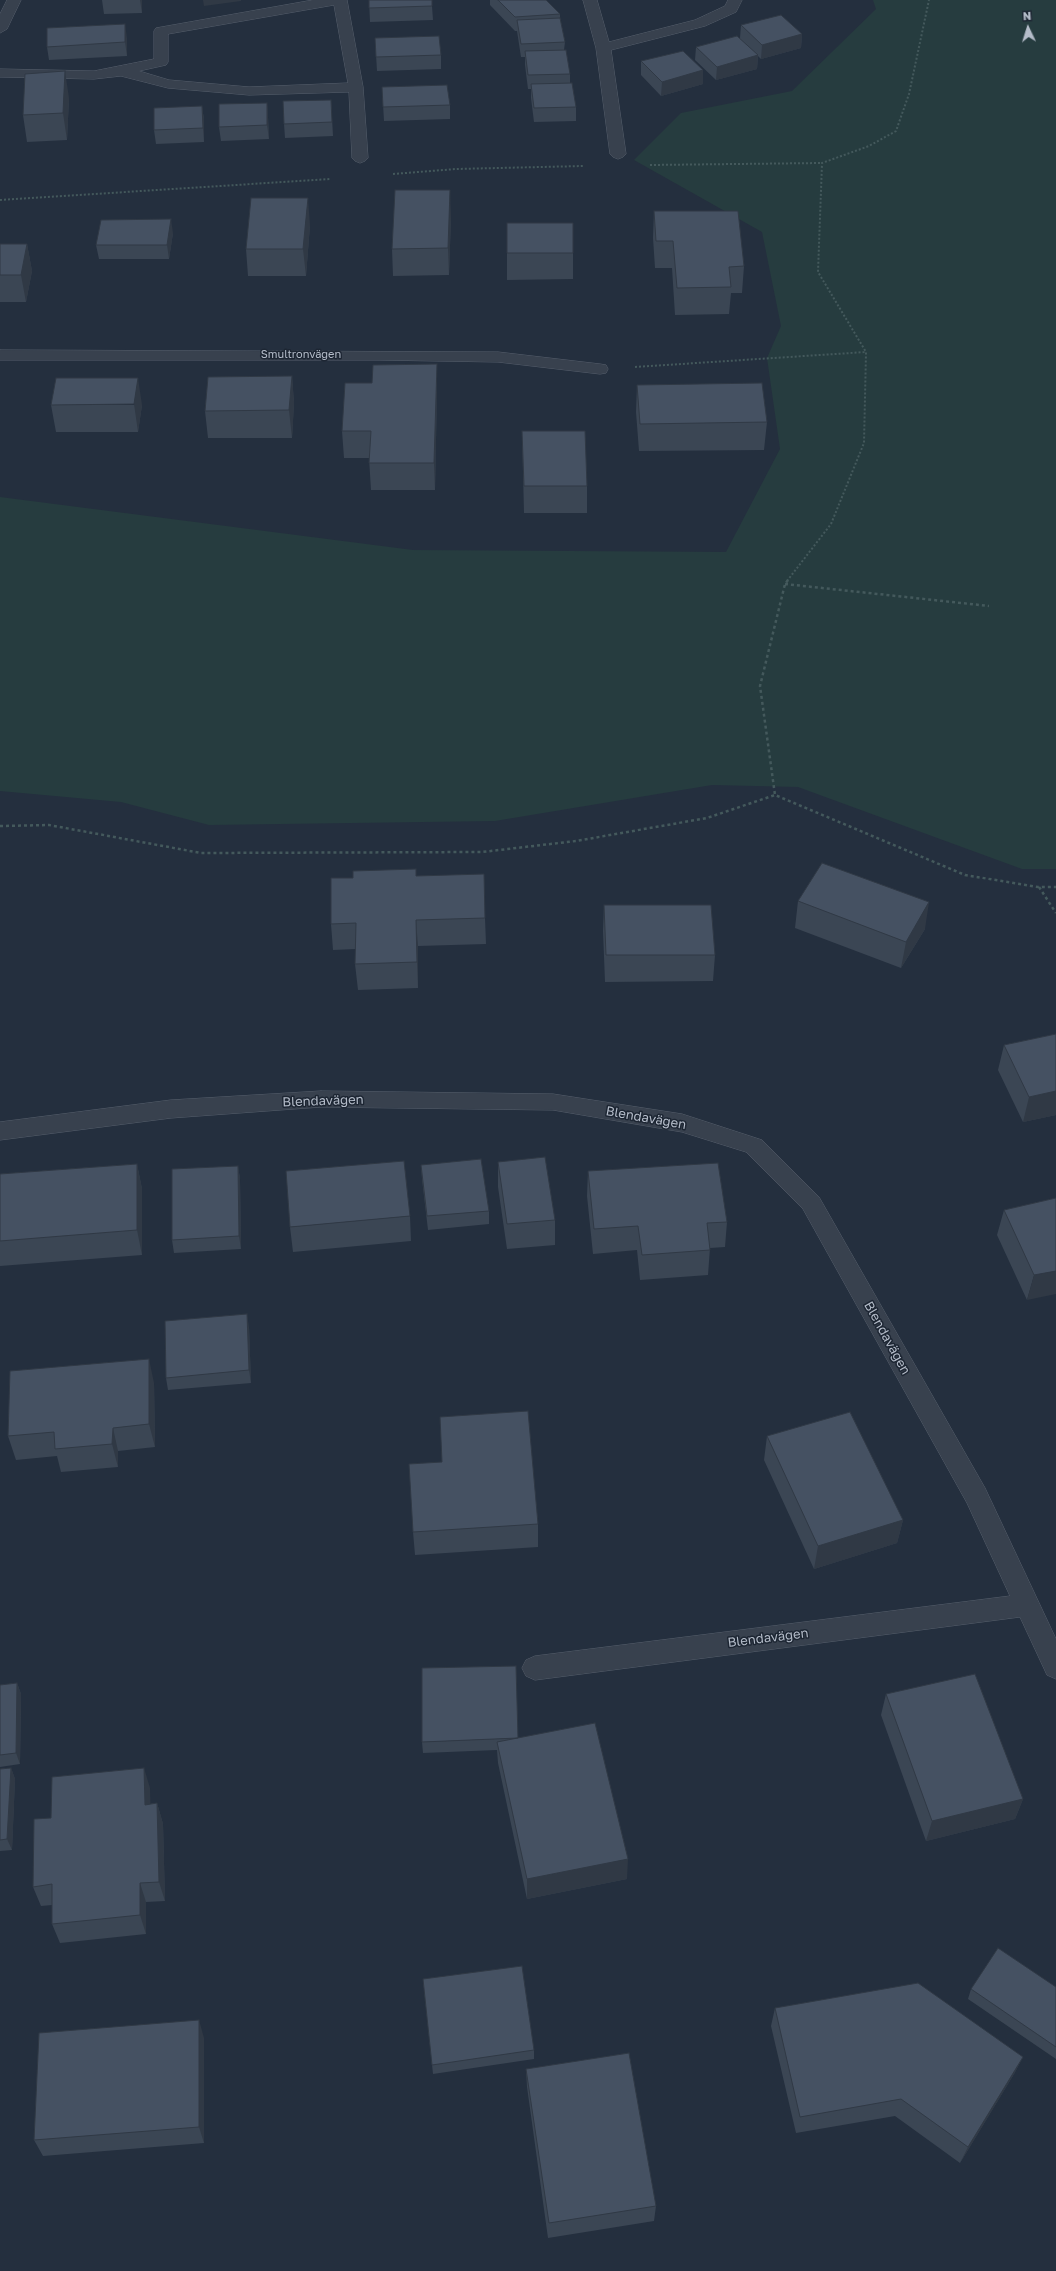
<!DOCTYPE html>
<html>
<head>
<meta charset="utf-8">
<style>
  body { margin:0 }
  #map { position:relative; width:1056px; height:2271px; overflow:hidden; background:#242f3e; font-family:"Golos Text",sans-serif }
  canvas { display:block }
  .north { position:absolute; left:1008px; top:8px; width:40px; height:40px; -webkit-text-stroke:3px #1d2633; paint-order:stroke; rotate:356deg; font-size:11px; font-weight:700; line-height:16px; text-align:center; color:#b4bcc9 }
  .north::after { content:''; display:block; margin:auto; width:14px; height:18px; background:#b4bcc9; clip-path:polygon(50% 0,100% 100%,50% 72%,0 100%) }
</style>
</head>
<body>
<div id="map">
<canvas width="1056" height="2271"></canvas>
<div class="north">N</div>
</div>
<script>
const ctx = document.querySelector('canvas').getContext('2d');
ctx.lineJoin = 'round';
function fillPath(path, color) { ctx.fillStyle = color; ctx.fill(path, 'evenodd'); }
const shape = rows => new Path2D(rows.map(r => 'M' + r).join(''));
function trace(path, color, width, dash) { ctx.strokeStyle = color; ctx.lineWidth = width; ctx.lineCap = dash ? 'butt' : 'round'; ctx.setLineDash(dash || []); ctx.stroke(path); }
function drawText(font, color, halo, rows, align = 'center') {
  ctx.font = font + ' "Golos Text",sans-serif'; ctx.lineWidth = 3; ctx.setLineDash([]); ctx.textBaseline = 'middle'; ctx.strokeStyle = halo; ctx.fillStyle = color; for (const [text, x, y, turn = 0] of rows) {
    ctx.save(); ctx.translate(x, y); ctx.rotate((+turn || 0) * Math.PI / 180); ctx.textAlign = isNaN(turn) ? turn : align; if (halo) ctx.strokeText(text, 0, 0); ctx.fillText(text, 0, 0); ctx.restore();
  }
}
fillPath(shape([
  [873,0,1056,0,1056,869,1022,869,798,787,712,785,495,821,209,825,121,802,0,791,0,497,413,550,726,552,780,449,767,358,781,326,762,232,634,160,681,113,792,91,876,9]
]), '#263c3f');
const street = shape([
  [7,0,21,0,7,29,0,33,0,14,7,0],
  [313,0,347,0,363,87,368,158,365,161,360,163,355,161,352,158,349,92,249,95,168,88,121,76,94,79,0,77,0,69,94,71,154,59,154,31,156,28,313,0],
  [334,5,348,83,249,87,169,80,139,71,166,65,168,62,168,34,334,5],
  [583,0,597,0,609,42,695,20,725,6,728,0,742,0,736,12,705,26,611,50,626,154,623,157,618,159,613,157,610,154,596,48,583,0],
  [0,350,498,352,600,364,606,365,608,369,606,373,600,374,498,362,378,360,0,360,0,350],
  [321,1091,553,1094,682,1114,762,1140,819,1197,985,1488,1056,1639,1056,1679,1047,1675,1020,1617,535,1680,526,1676,522,1668,526,1660,535,1656,1010,1596,967,1503,803,1209,746,1152,682,1132,553,1110,321,1107,171,1118,0,1140,0,1122,171,1100,321,1091]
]);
trace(street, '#565f6c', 1);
trace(shape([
  [650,165,822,163],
  [393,174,456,169,583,166],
  [0,200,330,179],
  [635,367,866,352],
  [787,581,831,524,864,443,866,352,818,272,822,163,869,146,896,131,909,94,929,0]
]), '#44595c', 2, [2, 2]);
trace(shape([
  [788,580,785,584,760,686,775,795,965,875,1038,887,1056,887],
  [785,584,989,606],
  [0,826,49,825,201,853,482,852,576,841,707,818,775,795],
  [1039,887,1056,913]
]), '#44595c', 2.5, [3, 3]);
fillPath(street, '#38414e');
fillPath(shape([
  [102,0,142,0,142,13,104,14],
  [369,0,432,6,433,20,370,22],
  [490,0,546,0,560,14,560,18,565,42,564,50,570,74,570,83,576,107,576,121,534,122,531,98,531,89,528,89,525,65,525,57,521,57,517,31,515,31,490,5],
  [741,25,802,34,801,48,761,59,758,56,757,69,716,80,695,60,696,47,740,38],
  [127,38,127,56,49,60,47,47],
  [375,38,441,55,441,69,377,71],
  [641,61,703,70,703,84,661,96,641,75],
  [382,87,450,105,450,119,384,121],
  [69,98,67,140,27,142,23,115],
  [331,100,333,136,285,138,284,124],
  [267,103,268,117,269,139,221,141,219,127],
  [202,106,204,120,204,142,156,144,154,130],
  [654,211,744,266,742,293,731,293,729,314,675,315,672,268,655,268,653,238],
  [451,217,449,275,393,276,392,249],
  [507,223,573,253,573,279,507,280],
  [310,225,306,276,248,276,246,249],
  [173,233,169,259,99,259,96,245],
  [0,244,27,244,32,271,26,302,0,302],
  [292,376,294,403,292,438,208,438,205,411],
  [637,385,767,422,764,450,639,451,636,412],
  [437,391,435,490,371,490,369,458,344,458,342,431],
  [51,405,142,405,138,432,56,432],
  [522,431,587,486,587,513,524,513],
  [416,876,485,918,486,944,418,946,418,988,358,990,355,964,356,949,333,950,331,924],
  [798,901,925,929,901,968,795,928],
  [604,905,715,955,713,981,605,982,603,931],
  [1056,1034,1056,1115,1023,1122,998,1070,1004,1045],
  [498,1162,555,1220,555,1245,507,1249,498,1187],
  [137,1164,142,1189,142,1255,0,1266,0,1174],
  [421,1165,489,1211,489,1224,428,1230,422,1179],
  [238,1166,240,1179,241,1249,174,1253,172,1240],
  [588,1171,727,1222,725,1247,710,1248,708,1275,640,1280,637,1250,593,1254,587,1196],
  [1056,1198,1027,1300,997,1235,1004,1210],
  [410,1216,411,1241,293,1252,290,1227],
  [249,1327,251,1383,168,1390,166,1378],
  [154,1383,155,1447,118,1451,118,1467,61,1472,57,1456,16,1460,8,1436],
  [767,1436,903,1520,897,1543,814,1569,764,1460],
  [442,1462,538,1524,538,1547,415,1555,413,1532],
  [17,1683,21,1694,20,1764,0,1767,0,1685],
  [886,1694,1023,1799,1015,1819,926,1841,881,1715],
  [518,1738,627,1879,527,1899,498,1763,497,1750,423,1753,422,1742],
  [11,1768,15,1779,12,1850,0,1851,0,1769],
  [150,1788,150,1804,157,1803,163,1824,165,1901,146,1902,146,1934,60,1943,52,1924,52,1905,41,1906,33,1887,51,1818],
  [423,1979,534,2050,534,2059,433,2074],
  [1056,1987,1056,2059,968,1999,971,1989],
  [775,2008,1023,2057,1014,2074,960,2163,895,2116,796,2133,771,2026],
  [204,2038,204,2143,43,2156,34,2140],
  [526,2069,656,2206,654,2221,548,2238,527,2087]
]), '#3b4654');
fillPath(shape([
  [140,0,142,0,142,13],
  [203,0,241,0,241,1,204,6],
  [125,24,127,38,127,56,125,42],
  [802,34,801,48,761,59,762,45],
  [758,55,757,69,716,80,717,67],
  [703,70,703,84,661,96,662,82],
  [65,71,69,98,67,140,63,113],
  [267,103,268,117,269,139,267,125],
  [202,106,204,120,204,142,203,128],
  [450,190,451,217,449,275,448,248],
  [308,198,310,225,306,276,303,249],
  [171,219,173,233,169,259,167,245],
  [27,244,32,271,26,302,21,275],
  [437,364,437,391,435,490,434,463],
  [292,376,294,403,292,438,289,410],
  [138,378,142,405,138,432,134,404],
  [929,902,925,929,901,968,906,942],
  [416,920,418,946,418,988,417,962],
  [1056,1091,1056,1115,1023,1122,1029,1097],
  [137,1164,142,1189,142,1255,137,1230],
  [238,1166,240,1179,241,1249,239,1236],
  [1056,1271,1056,1294,1027,1300,1034,1275],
  [247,1314,249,1327,251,1383,249,1370],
  [149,1359,154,1383,155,1447,149,1424],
  [113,1428,118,1451,118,1467,112,1444],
  [903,1520,897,1543,814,1569,818,1546],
  [17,1683,21,1694,20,1764,16,1753],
  [11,1768,15,1779,12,1850,7,1839],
  [144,1768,150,1788,151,1826,145,1805],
  [1023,1799,1015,1819,926,1841,932,1821],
  [157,1803,163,1824,165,1901,159,1882],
  [628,1859,627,1879,527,1899,527,1879],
  [140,1883,146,1902,146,1934,140,1915],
  [199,2020,204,2038,204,2143,199,2127],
  [1023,2057,1014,2074,960,2163,968,2147]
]), '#303945');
const building = shape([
  [369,0,432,0,432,6,369,8,369,0],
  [498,0,546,0,560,14,515,17,498,0],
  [781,15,802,34,762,45,741,25,781,15],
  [560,18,565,42,521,44,517,20,560,18],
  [125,24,125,42,47,47,47,28,125,24],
  [439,36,441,55,376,57,375,38,439,36],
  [737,36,758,55,717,67,696,47,737,36],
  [566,50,570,74,528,75,525,51,566,50],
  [683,51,703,70,662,82,641,61,683,51],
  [65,71,63,113,23,115,25,74,65,71],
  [572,83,576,107,534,108,531,84,572,83],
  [447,85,450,105,383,107,382,87,447,85],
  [331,100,332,122,284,124,283,101,331,100],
  [267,103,267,125,219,127,219,104,267,103],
  [202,106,203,128,154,130,154,108,202,106],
  [395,190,450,190,448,248,392,249,395,190],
  [251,198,308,198,303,249,246,249,251,198],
  [654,211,738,211,744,266,729,267,731,287,677,288,673,241,656,241,654,211],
  [171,219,167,245,96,245,101,220,171,219],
  [507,223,573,223,573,253,507,253,507,223],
  [0,244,27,244,21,275,0,275,0,244],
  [437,364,434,463,369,463,371,431,342,431,345,383,372,383,373,365,437,364],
  [292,376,289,410,205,411,208,377,292,376],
  [56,378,138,378,134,404,51,405,56,378],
  [762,383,767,422,640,424,637,385,762,383],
  [522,431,585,431,587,486,524,486,522,431],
  [822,863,929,902,906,942,798,901,822,863],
  [416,869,416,876,484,874,485,918,416,920,417,962,355,964,356,923,331,924,331,878,353,878,353,871,416,869],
  [604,905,711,905,715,955,606,955,604,905],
  [1056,1034,1056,1091,1029,1097,1004,1045,1056,1034],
  [545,1157,555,1220,507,1224,498,1162,545,1157],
  [481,1159,489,1211,427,1216,421,1165,481,1159],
  [404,1161,410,1216,290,1227,286,1171,404,1161],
  [718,1163,727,1222,707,1223,710,1250,642,1255,638,1226,594,1229,588,1171,718,1163],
  [137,1164,137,1230,0,1241,0,1174,137,1164],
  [238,1166,239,1236,172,1240,172,1169,238,1166],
  [1056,1198,1056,1271,1034,1275,1004,1210,1056,1198],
  [247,1314,249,1370,166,1378,165,1321,247,1314],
  [149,1359,149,1424,113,1428,112,1444,55,1449,54,1432,8,1436,10,1371,149,1359],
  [528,1411,538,1524,413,1532,409,1464,442,1462,440,1417,528,1411],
  [850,1412,903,1520,818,1546,767,1436,850,1412],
  [516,1666,518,1738,422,1742,422,1668,516,1666],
  [975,1674,1023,1799,932,1821,886,1694,975,1674],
  [17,1683,16,1753,0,1755,0,1685,17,1683],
  [595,1723,628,1859,527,1879,497,1742,595,1723],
  [11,1768,7,1839,0,1840,0,1769,11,1768],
  [144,1768,145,1805,157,1803,159,1882,140,1883,140,1915,52,1924,52,1884,33,1887,34,1819,51,1818,52,1777,144,1768],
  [998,1948,1056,1987,1056,2047,971,1989,998,1948],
  [522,1966,534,2050,432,2065,423,1979,522,1966],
  [918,1983,1023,2057,968,2147,901,2099,800,2117,775,2008,918,1983],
  [199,2020,199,2127,34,2140,39,2033,199,2020],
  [629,2053,656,2206,549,2223,526,2069,629,2053]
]);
fillPath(building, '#455162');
trace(building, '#303945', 1);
drawText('11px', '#b4bcc9', '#1d2633', [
  ["Smultronvägen",301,355]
]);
drawText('13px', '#b4bcc9', '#1d2633', [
  ["Blendavägen",323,1101,-2],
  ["Blendavägen",646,1118,10],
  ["Blendavägen",887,1338,61],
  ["Blendavägen",768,1638,-7]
]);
</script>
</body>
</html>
